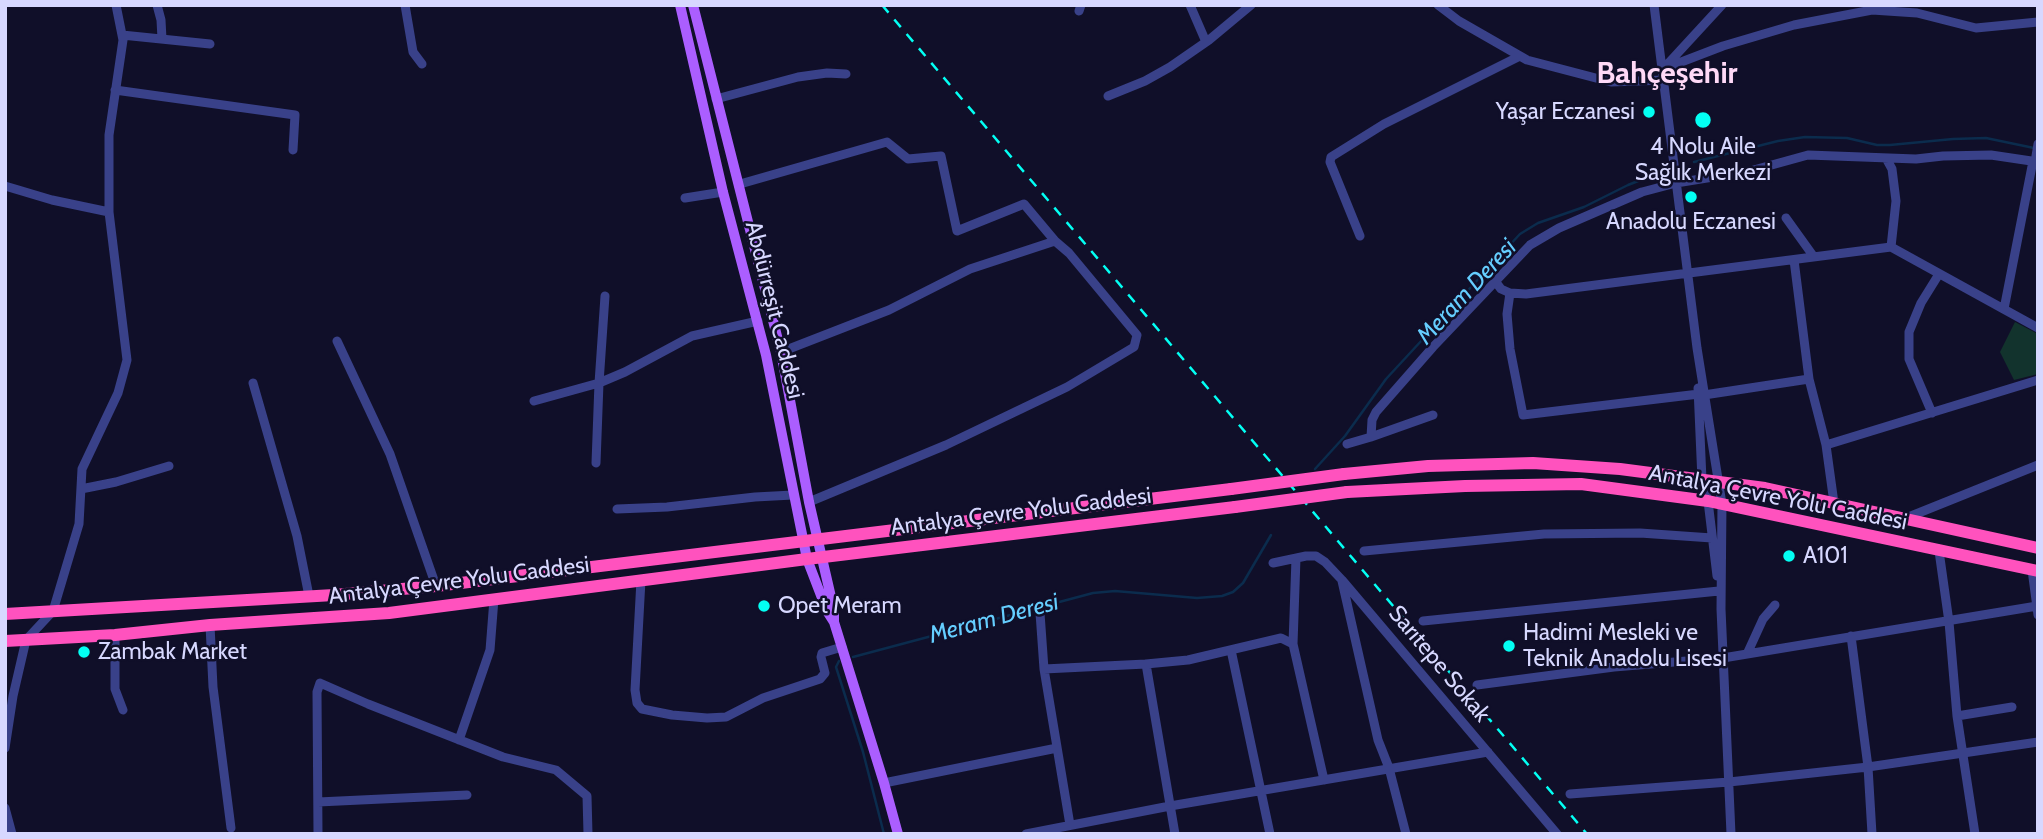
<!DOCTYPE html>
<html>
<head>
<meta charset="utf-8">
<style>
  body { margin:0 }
  #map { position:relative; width:2043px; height:839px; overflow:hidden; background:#100f29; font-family:Cabin,sans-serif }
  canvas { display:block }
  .frame { position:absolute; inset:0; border:7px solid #d7d8ff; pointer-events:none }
</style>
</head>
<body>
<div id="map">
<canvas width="2043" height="839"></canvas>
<div class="frame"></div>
</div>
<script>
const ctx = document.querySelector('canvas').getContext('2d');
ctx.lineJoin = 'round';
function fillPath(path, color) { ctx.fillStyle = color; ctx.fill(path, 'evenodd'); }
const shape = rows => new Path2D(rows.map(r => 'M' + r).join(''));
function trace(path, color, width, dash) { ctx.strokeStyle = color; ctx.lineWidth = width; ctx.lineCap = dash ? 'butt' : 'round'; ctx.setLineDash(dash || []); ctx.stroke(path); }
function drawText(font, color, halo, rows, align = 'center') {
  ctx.font = font + ' Cabin,sans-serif'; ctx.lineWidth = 5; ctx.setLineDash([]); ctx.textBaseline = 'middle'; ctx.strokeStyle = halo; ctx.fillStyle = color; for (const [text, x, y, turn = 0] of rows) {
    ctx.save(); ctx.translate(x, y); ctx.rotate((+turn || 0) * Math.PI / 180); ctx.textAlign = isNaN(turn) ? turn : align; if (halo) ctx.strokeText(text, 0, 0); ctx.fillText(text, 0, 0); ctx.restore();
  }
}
fillPath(shape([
  [2015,322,2038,334,2038,374,2014,380,2000,352]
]), '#12332d');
trace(shape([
  [1694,162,1778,141,1805,137,1847,138,1877,145,1890,145,1953,139,1986,138,2034,148],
  [1315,469,1345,436,1386,379,1520,234,1538,223,1584,207,1628,185,1661,172],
  [853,657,1093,593,1115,591,1197,598,1222,596,1233,592,1243,583,1271,535],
  [839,661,836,667,863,752,884,834]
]), '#0b2c4d', 2.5);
trace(shape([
  [157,5,161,20,162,39],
  [405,5,413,52,422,64],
  [1190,5,1206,42],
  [1438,5,1459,21,1527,60,1611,82,1664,80],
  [1654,5,1697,348,1722,504,1721,609,1731,834],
  [1079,11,1081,5],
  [122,35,210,44],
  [1664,68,1722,5],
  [1663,69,1723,46,1794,25,1872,10,1917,13,1976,28,2038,22],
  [115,90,295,115,293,150],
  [1108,96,1145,81,1170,67,1209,40,1251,5],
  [716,99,798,77,827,73,846,74],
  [1886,158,1892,169,1896,201,1891,247],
  [2035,162,2038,144],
  [740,184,887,142,908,159,941,156,957,231,1024,204,1055,241],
  [5,186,52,200,109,212],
  [685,198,723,192],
  [1786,218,1814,257],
  [1360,236,1330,162,1331,157,1384,124,1520,56],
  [1794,260,1809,379,1826,445,1834,503],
  [1495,281,1501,289,1510,293,1526,294,1891,247,2038,328],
  [1510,293,1507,314,1510,349,1523,415,1699,394],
  [2004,309,2033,161],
  [337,341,390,454,436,586],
  [781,352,889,310,970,269,1055,241,1069,253,1137,335,1134,347,1067,387,946,445,809,502],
  [253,383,297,536,309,596],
  [1698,388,1702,480,1708,501,1717,576],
  [1704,395,1809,379],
  [534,401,599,383,605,296],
  [1932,413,1909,359,1909,332,1921,303,1939,274],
  [1433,415,1371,437,1372,420,1376,412,1433,347,1530,245,1559,228,1642,192,1676,183,1750,171,1808,155,1916,159,1943,156,1991,155,2038,162],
  [1347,444,1371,437],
  [1826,445,2038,380],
  [596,463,599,383,625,372,692,336,758,321],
  [81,489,116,482,169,466],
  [617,509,667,507,755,497,793,495],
  [1906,518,2038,465],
  [1364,551,1544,534,1640,533,1712,538],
  [1939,551,1949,622,1957,716,1975,834],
  [1273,563,1306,556,1316,556,1325,562,1342,580,1557,834],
  [2032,570,2038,615],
  [641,580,635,690,637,703,642,709,672,715,707,718,726,717,763,698,820,679,825,673,821,657,822,653,842,647],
  [1342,581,1378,740,1389,768,1406,834],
  [1040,613,1044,669,1070,825],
  [1423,621,1719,591],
  [210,625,213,687,231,828],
  [115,635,115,689,123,710],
  [1851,636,1868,767,1872,834],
  [1293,644,1296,558],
  [1231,650,1270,834],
  [1747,654,1763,619,1775,605],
  [1146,664,1175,834],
  [1044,669,1146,664,1188,660,1281,638,1293,644,1324,780],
  [1477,685,1614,667,1723,658,2037,606],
  [1957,716,2012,707],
  [459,740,490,650,494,599],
  [5,748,13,696,26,640,53,611,79,524,82,469,118,393,127,360,109,212,109,135,123,40,116,5],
  [884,783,1057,748],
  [1570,794,1729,782,1868,767,2038,742],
  [318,802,467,795],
  [5,808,12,834],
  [318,834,317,692,320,683,368,704,503,757,556,770,587,796,588,834],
  [1026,834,1170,806,1488,752]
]), '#394189', 9);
trace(shape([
  [680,5,723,192,766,355,807,559,827,611,834,622],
  [693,5,781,352,809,502,834,610,834,622,884,783,898,834]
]), '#ab5eff', 10);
trace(shape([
  [1344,474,1428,466,1533,463,1620,469,1765,488,2038,548],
  [1347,492,1465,486,1581,484,1708,501,2038,571],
  [5,614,334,595,436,586,1231,489],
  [5,641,115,635,210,625,389,613,807,559,1235,507]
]), '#ff52be', 12);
trace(shape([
  [882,5,1587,834]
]), '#03fff3', 2.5, [10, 9]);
trace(shape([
  [1231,489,1344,474],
  [1235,507,1347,492]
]), '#ff52be', 12);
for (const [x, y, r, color] of [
  [1649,112,7,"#03fff3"],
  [1703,120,9,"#03fff3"],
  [1691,197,7,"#03fff3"],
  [1789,556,7,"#03fff3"],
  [764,606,7,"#03fff3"],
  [1509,646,7,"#03fff3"],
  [84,652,7,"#03fff3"]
]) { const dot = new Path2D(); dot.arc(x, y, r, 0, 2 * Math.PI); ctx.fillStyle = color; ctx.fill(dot); trace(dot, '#100f29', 2.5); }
drawText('23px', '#d7d8ff', '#100f29', [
  ["Yaşar Eczanesi",1635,112,"right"],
  ["4 Nolu Aile",1703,147,"center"],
  ["Sağlık Merkezi",1703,173,"center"],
  ["Anadolu Eczanesi",1691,222,"center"],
  ["A101",1803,556],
  ["Opet Meram",778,606],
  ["Hadimi Mesleki ve",1523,633],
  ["Teknik Anadolu Lisesi",1523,659],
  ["Zambak Market",98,652]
], 'left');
drawText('23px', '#d7d8ff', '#100f29', [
  ["Abdürreşit Caddesi",774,310,76],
  ["Antalya Çevre Yolu Caddesi",1778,498,11],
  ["Antalya Çevre Yolu Caddesi",1021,512,-7],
  ["Antalya Çevre Yolu Caddesi",459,581,-7],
  ["Sarıtepe Sokak",1439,664,50]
]);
drawText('italic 24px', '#65ceff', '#100f29', [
  ["Meram Deresi",1467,292,-47],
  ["Meram Deresi",994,619,-15]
]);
drawText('bold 30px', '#ffd9f7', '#100f29', [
  ["Bahçeşehir",1667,74]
]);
</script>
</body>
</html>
